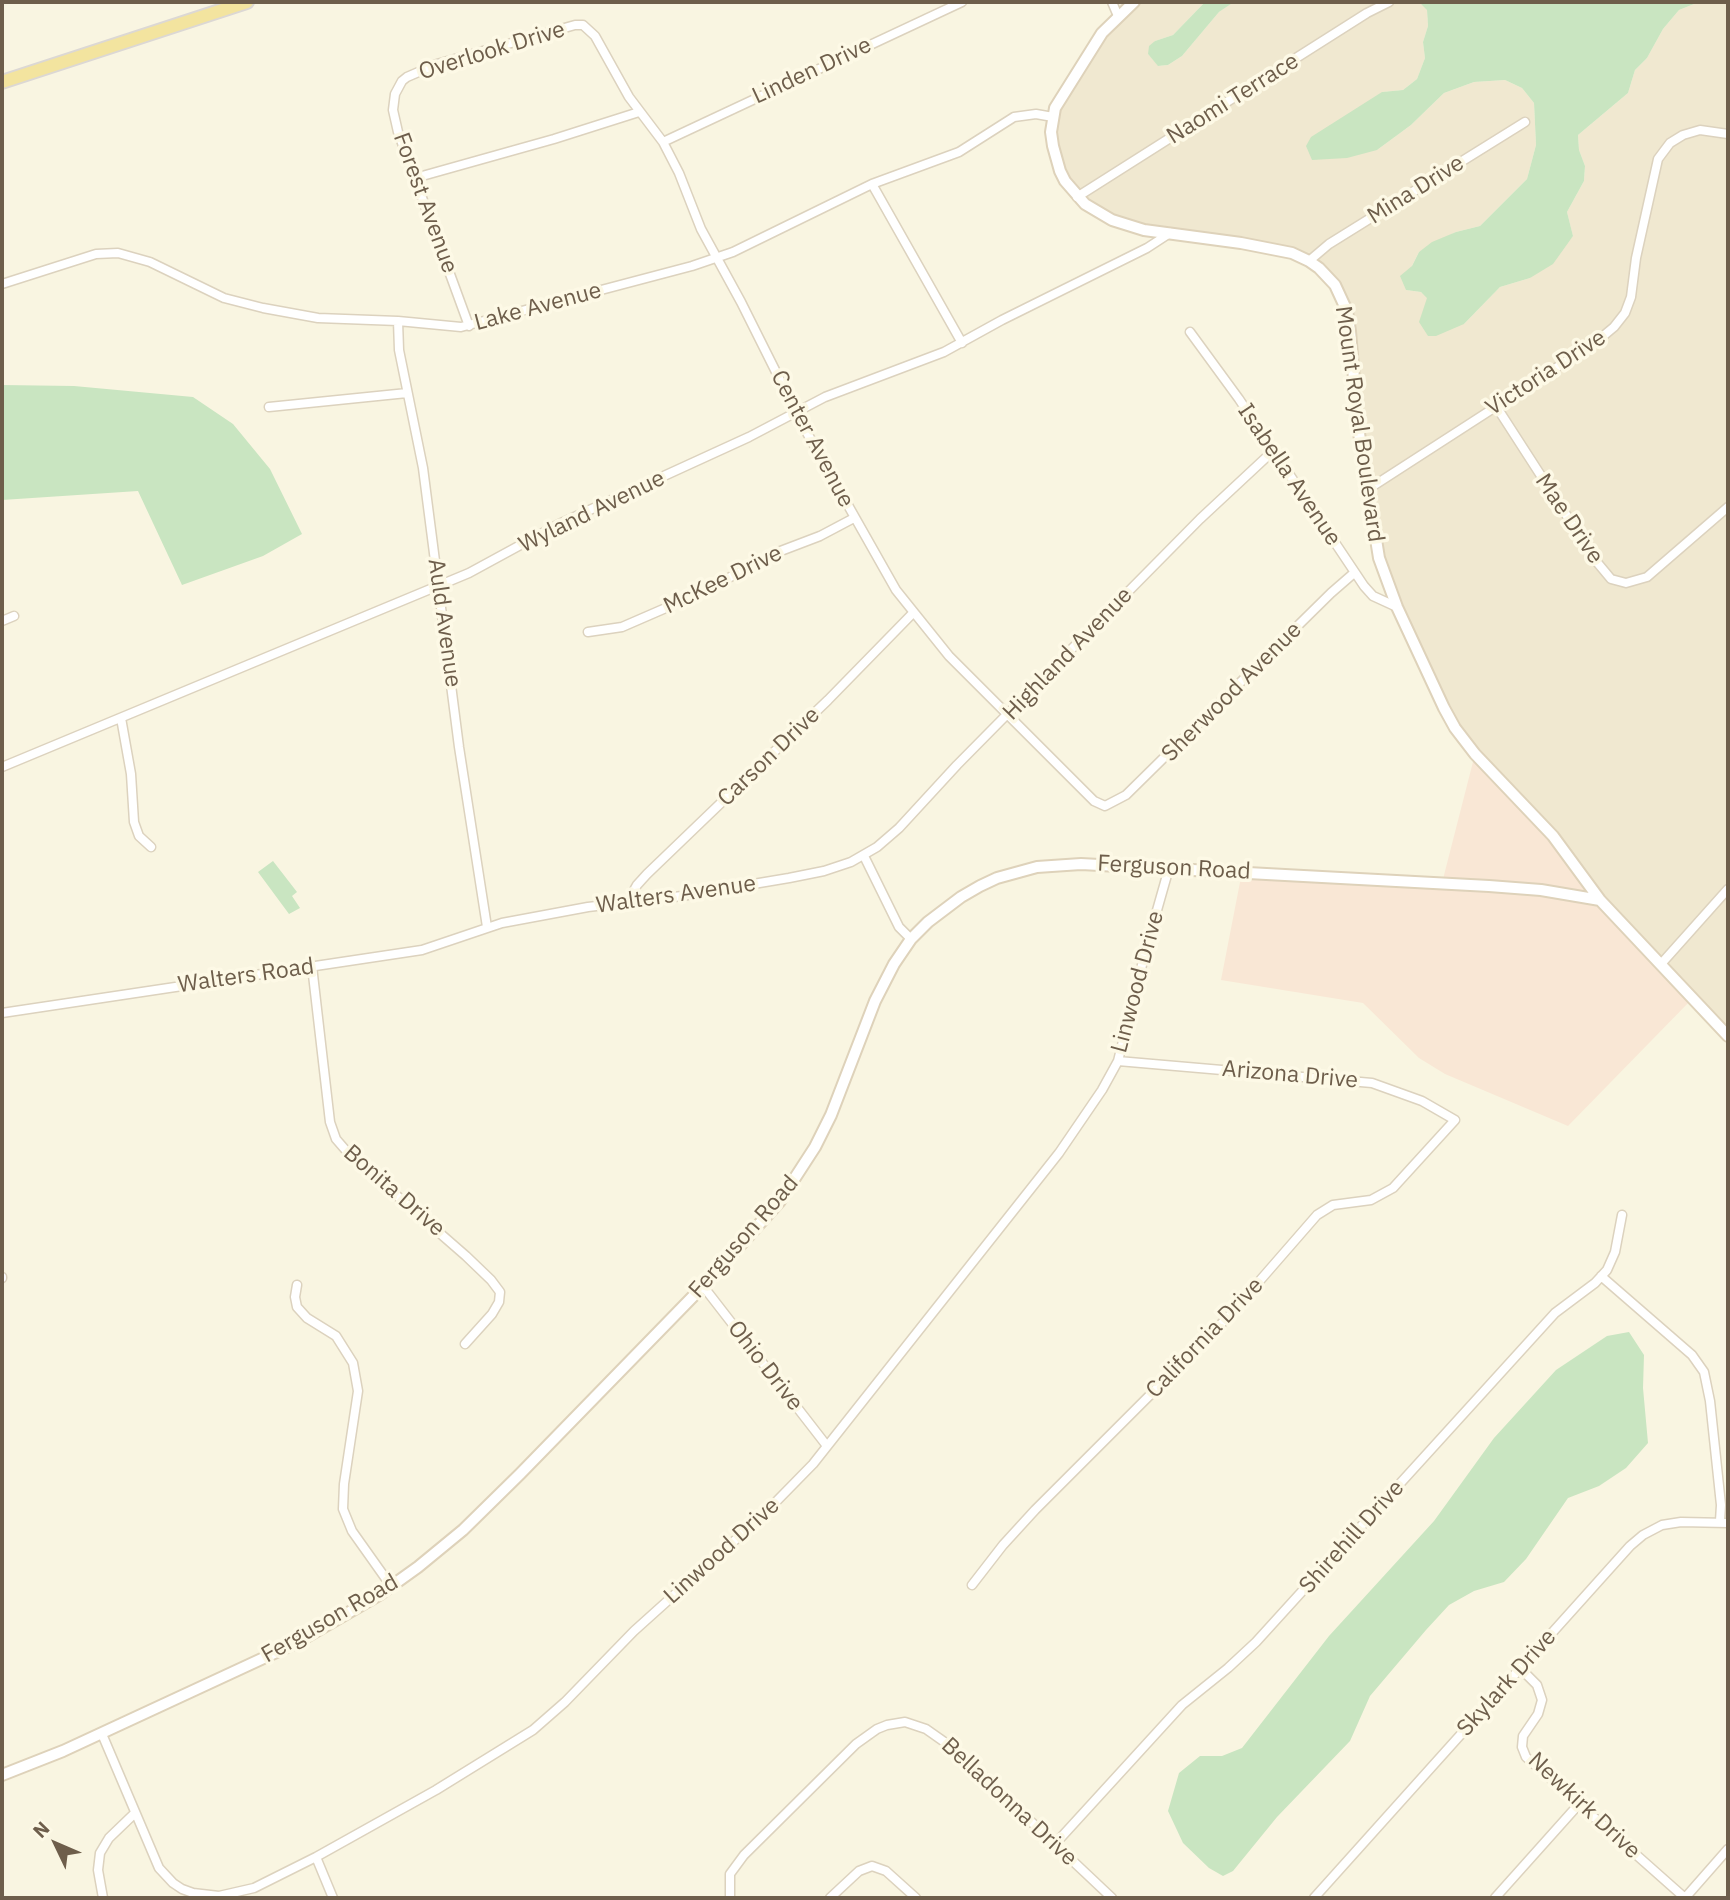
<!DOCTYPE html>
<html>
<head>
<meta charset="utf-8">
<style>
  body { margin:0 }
  #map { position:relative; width:1730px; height:1900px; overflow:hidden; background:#f9f5e1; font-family:"IBM Plex Sans",sans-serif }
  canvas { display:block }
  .frame { position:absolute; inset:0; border:4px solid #6e5e4b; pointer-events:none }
  .north { position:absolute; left:21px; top:1809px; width:70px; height:70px; -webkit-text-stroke:5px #fdf9e6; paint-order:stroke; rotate:314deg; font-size:19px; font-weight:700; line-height:28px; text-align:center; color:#6e5e4b }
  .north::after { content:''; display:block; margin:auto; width:24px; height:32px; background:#6e5e4b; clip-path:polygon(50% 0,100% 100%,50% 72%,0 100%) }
</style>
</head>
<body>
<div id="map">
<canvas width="1730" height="1900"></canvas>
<div class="frame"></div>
<div class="north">N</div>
</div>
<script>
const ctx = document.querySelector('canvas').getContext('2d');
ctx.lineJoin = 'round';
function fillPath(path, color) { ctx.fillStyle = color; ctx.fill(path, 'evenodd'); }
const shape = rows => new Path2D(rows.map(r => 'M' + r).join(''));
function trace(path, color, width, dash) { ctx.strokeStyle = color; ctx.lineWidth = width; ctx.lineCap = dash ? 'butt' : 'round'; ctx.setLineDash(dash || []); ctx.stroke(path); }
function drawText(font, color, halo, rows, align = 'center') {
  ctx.font = font + ' "IBM Plex Sans",sans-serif'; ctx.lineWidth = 7; ctx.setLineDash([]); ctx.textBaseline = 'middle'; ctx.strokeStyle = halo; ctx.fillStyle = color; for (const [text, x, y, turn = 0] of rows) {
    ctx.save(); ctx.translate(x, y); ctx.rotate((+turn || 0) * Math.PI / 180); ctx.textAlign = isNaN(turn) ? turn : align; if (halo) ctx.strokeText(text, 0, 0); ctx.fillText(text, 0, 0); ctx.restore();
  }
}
fillPath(shape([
  [1134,2,1205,2,1173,35,1155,41,1148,54,1159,66,1168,65,1182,56,1219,12,1234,2,1419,2,1427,9,1428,26,1423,42,1425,58,1417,79,1403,90,1382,92,1377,150,1411,125,1444,93,1474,82,1505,80,1522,88,1534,103,1536,145,1527,179,1480,226,1456,232,1419,252,1412,266,1406,290,1421,292,1464,324,1500,287,1530,278,1573,236,1567,212,1584,181,1585,166,1579,150,1578,135,1628,93,1635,70,1647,58,1663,29,1679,10,1699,2,1728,2,1728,1036,1463,740,1387,581,1342,297,1309,260,1112,220,1065,181,1053,117,1086,56]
]), '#f0e8d0');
fillPath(shape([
  [1475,754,1693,998,1568,1126,1445,1074,1419,1058,1363,1003,1221,980,1242,872,1442,883]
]), '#f9e7d5');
fillPath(shape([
  [1205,2,1234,2,1219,12,1182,56,1168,65,1158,66,1148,54,1149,46,1155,41,1173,35],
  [1419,2,1699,2,1679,10,1663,29,1647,58,1635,70,1628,93,1578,135,1579,150,1585,166,1584,181,1567,212,1573,236,1553,264,1530,278,1500,287,1464,324,1436,336,1428,336,1419,322,1427,298,1421,292,1406,290,1400,276,1412,266,1419,252,1432,242,1456,232,1480,226,1527,179,1536,145,1534,103,1522,88,1505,80,1474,82,1444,93,1411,125,1377,150,1347,158,1312,160,1306,146,1311,137,1382,92,1403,90,1417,79,1425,58,1423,42,1428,26,1427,10],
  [2,385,74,386,193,397,233,424,270,469,302,534,263,556,182,585,138,491,2,500],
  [273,861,297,892,292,896,300,908,289,914,258,872],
  [1629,1332,1644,1355,1643,1388,1648,1443,1626,1468,1599,1486,1568,1498,1526,1559,1504,1582,1474,1591,1449,1605,1426,1630,1370,1696,1350,1741,1277,1817,1233,1871,1223,1876,1209,1868,1183,1843,1168,1811,1179,1773,1200,1756,1222,1756,1242,1748,1329,1636,1434,1521,1494,1438,1556,1370,1607,1336]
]), '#c9e5c1');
const street = shape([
  [1112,2,1118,16],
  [663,142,962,2],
  [415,178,554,139,639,112],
  [872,184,962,343],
  [1077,197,1367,13,1389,2],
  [1309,261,1329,244,1525,122],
  [2,284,96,254,118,253,150,262,224,298,263,308,318,318,398,321,461,327,692,266,733,252,872,184,959,152,1014,117,1036,114,1053,117],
  [398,321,399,350,423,468,459,747,487,927],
  [469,326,398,132,393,110,395,94,402,81,407,77,437,64,575,25,583,25,595,36,629,97,663,142,679,173,701,229,741,302,802,424,896,590,949,656,1094,801,1105,806,1126,795,1331,593,1354,573],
  [1190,332,1239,399,1364,586,1373,596,1397,607],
  [1496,406,1596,561,1611,579,1626,583,1647,577,1728,507],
  [269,407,407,393],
  [1367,490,1596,342,1614,327,1625,313,1631,297,1636,258,1658,159,1670,143,1683,135,1700,130,1728,134],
  [2,621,14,616],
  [588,632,622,627,698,594,778,552,820,536,854,518],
  [121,718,131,774,134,822,139,836,151,847],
  [2,767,469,573,559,524,749,437,825,397,944,352,1002,320,1147,248,1170,233],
  [864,856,899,927,911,939],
  [627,903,637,885,647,874,828,700,913,613],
  [1661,964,1728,889],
  [312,966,330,1122,336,1139,349,1154,466,1256,491,1280,500,1292,499,1302,492,1314,465,1344],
  [2,1013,422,950,502,923,588,907,682,896,789,878,824,871,851,862,877,847,899,828,957,765,1200,519,1273,451],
  [1601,1276,1692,1355,1704,1372,1710,1401,1721,1505,1720,1521],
  [2,1277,2,1278],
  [297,1285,295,1297,297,1307,307,1318,336,1336,353,1363,358,1391,344,1484,343,1509,352,1531,391,1586],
  [703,1286,827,1446],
  [972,1585,1003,1545,1035,1510,1229,1316,1317,1215,1333,1205,1371,1200,1393,1188,1455,1120,1422,1101,1372,1083,1118,1061],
  [1520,1668,1537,1685,1542,1700,1538,1714,1523,1736,1522,1747,1526,1757,1685,1898],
  [102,1734,159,1868,173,1883,182,1889,193,1893,219,1896,254,1888,316,1857,436,1790,533,1730,565,1702,634,1631,763,1515,813,1464,1059,1153,1102,1090,1118,1061,1146,949,1169,868],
  [1055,1844,1182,1705,1228,1668,1256,1642,1555,1313,1595,1283,1607,1270,1615,1252,1622,1215],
  [316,1857,333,1898],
  [103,1898,98,1870,100,1853,109,1838,135,1813],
  [730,1898,730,1874,744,1855,856,1744,877,1729,887,1725,905,1722,926,1729,953,1748,1112,1898],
  [830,1898,859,1871,872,1866,886,1871,916,1898],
  [1314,1898,1630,1546,1643,1535,1662,1525,1681,1522,1728,1523],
  [1495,1898,1579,1804],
  [1685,1898,1728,1849]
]);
const secondary = shape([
  [1134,2,1102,33,1055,108,1051,132,1053,146,1060,171,1065,181,1085,204,1112,220,1144,230,1241,243,1292,253,1309,261,1319,268,1335,285,1347,311,1350,331,1358,427,1379,558,1397,607,1444,708,1455,728,1475,754,1553,836,1600,900,1728,1036],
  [2,1775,63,1751,296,1643,379,1595,418,1567,463,1530,520,1474,709,1280,780,1201,815,1147,831,1115,875,1001,894,964,911,939,928,922,961,897,980,886,997,878,1037,867,1081,864,1489,886,1541,890,1600,900]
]);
const primary = shape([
  [2,82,247,2]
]);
trace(street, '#dcd2be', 11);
trace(secondary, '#ded2ba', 14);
trace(primary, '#dcd8d4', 16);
trace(street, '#fff', 8);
trace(secondary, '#fff', 10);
trace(primary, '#f3e49f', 12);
drawText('23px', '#6e5e4b', '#fdf9e6', [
  ["Overlook Drive",492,51,-17],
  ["Linden Drive",812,71,-25],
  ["Naomi Terrace",1233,99,-32],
  ["Mina Drive",1416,190,-32],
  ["Forest Avenue",425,203,70],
  ["Lake Avenue",538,307,-15],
  ["Victoria Drive",1546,373,-33],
  ["Mount Royal Boulevard",1359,424,82],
  ["Center Avenue",812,439,62],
  ["Isabella Avenue",1289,475,56],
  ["Wyland Avenue",592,512,-26],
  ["Mae Drive",1569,519,56],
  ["McKee Drive",723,580,-26],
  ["Auld Avenue",444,623,82],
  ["Highland Avenue",1068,654,-46],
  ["Sherwood Avenue",1232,692,-45],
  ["Carson Drive",769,757,-44],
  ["Ferguson Road",1174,868,3],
  ["Walters Avenue",676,895,-8],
  ["Walters Road",246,976,-8],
  ["Linwood Drive",1138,982,-75],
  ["Arizona Drive",1290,1075,5],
  ["Bonita Drive",394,1191,41],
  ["Ferguson Road",744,1237,-49],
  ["California Drive",1205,1338,-46],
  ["Ohio Drive",765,1366,52],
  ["Shirehill Drive",1352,1537,-48],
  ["Linwood Drive",722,1551,-42],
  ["Ferguson Road",330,1619,-30],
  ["Skylark Drive",1507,1683,-48],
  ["Belladonna Drive",1009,1802,43],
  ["Newkirk Drive",1584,1806,43]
]);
</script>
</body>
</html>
